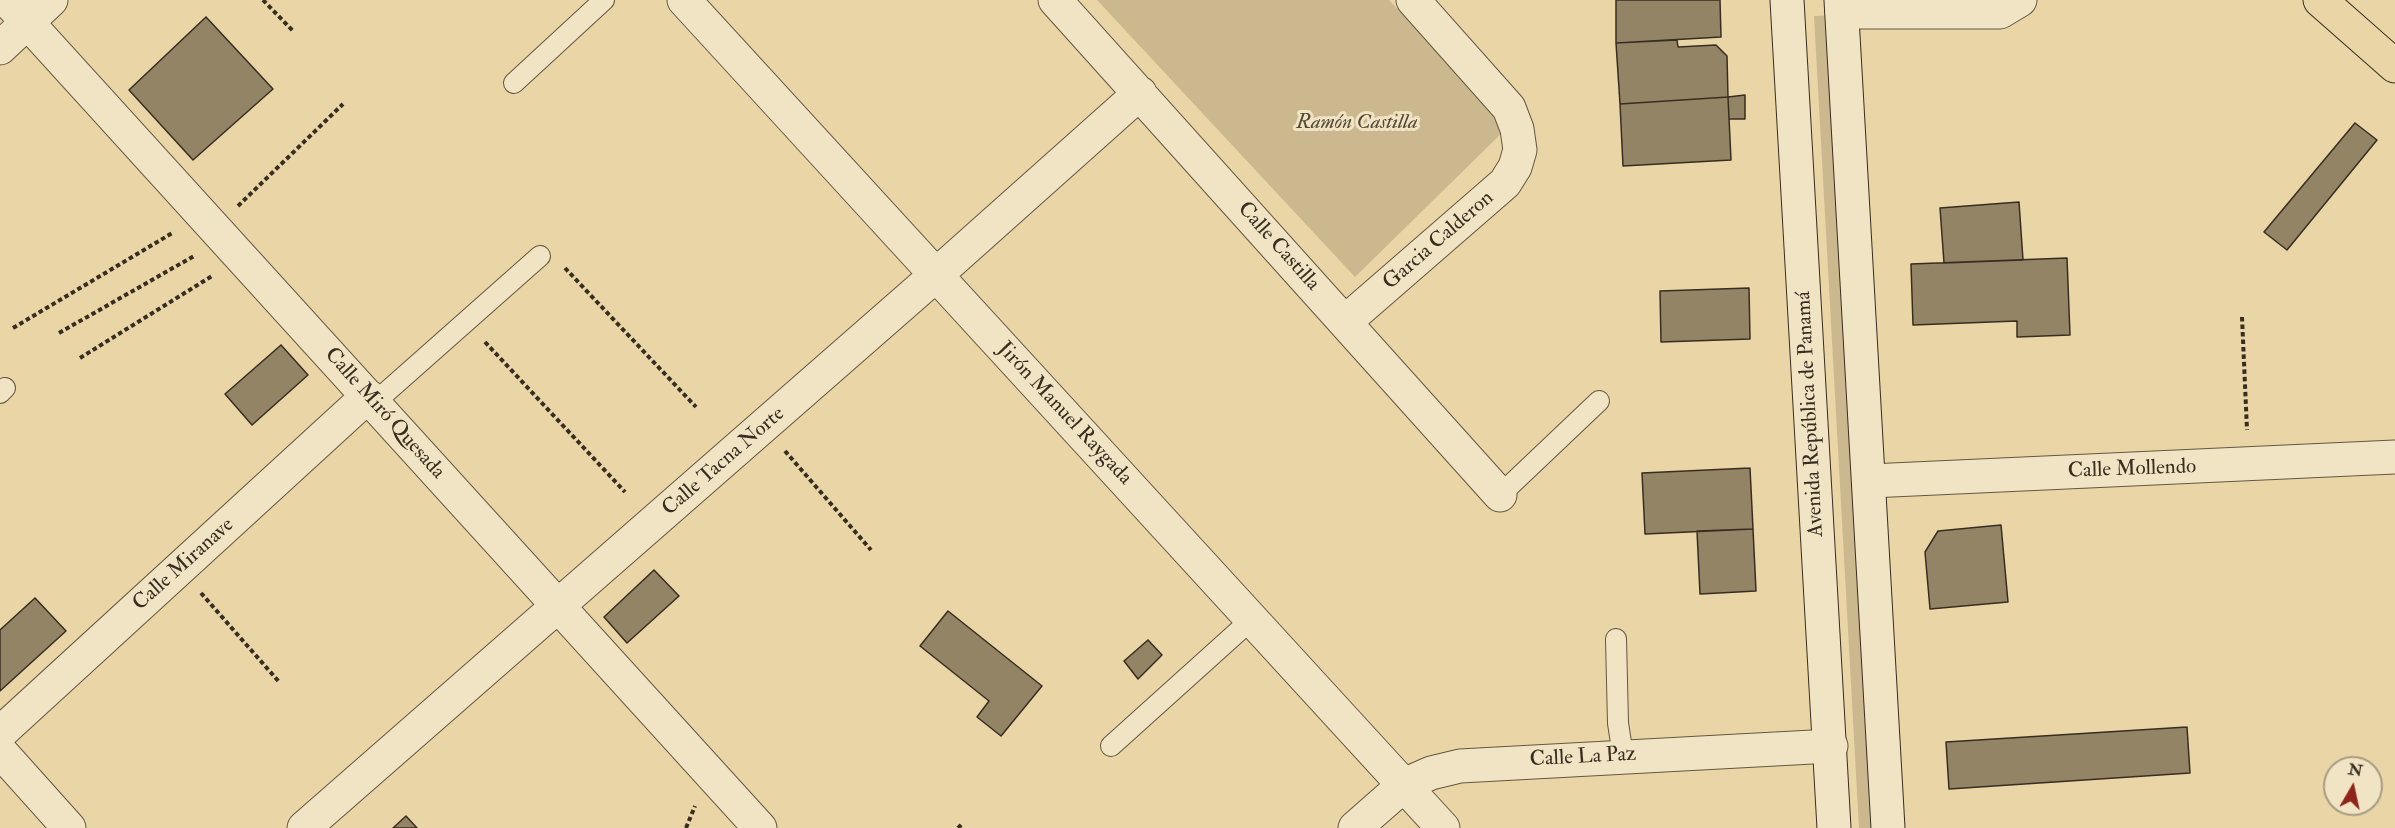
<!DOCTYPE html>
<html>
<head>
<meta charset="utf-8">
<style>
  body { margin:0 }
  #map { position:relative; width:2395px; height:828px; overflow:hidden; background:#e9d5a5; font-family:"IM FELL Double Pica",serif }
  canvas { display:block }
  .north { position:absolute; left:2323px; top:756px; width:60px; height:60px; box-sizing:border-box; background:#f1e4c4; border:2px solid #a79b83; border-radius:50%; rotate:9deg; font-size:16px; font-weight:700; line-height:24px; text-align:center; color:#382d21 }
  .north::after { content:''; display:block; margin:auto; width:21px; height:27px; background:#8f2418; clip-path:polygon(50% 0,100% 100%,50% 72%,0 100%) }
</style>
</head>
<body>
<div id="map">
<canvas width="2395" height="828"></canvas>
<div class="north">N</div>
</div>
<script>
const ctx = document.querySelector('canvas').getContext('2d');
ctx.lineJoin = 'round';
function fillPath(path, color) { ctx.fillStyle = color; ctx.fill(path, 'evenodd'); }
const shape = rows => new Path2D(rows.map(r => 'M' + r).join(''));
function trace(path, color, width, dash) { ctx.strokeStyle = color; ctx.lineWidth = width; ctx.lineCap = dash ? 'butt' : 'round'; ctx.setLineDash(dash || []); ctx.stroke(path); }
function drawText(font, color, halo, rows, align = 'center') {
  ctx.font = font + ' "IM FELL Double Pica",serif'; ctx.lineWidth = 6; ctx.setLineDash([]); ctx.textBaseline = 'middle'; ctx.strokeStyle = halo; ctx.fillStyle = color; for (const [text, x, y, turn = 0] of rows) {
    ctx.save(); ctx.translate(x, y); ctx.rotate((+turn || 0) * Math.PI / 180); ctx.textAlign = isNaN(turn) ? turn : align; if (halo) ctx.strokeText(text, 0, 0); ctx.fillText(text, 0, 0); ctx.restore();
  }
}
fillPath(shape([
  [1097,0,1389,0,1509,126,1355,277],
  [1836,15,1877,828,1859,828,1814,16]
]), '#cbb88f');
const building = shape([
  [1616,0,1720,0,1721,37,1616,43,1616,0],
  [206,17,273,89,193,160,129,90,206,17],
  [1677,40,1678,47,1716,45,1727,56,1728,97,1620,104,1616,43,1677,40],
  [1745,95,1745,119,1729,119,1728,97,1745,95],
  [1728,97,1731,160,1623,166,1620,104,1728,97],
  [2355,123,2377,140,2287,250,2264,232,2355,123],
  [2019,202,2023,260,1944,263,1940,208,2019,202],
  [2067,258,2070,335,2017,337,2017,321,1913,325,1911,264,2067,258],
  [1749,288,1750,339,1661,342,1660,291,1749,288],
  [281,345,308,375,252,425,225,394,281,345],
  [1750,468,1753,529,1645,534,1642,473,1750,468],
  [2001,525,2008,602,1930,609,1925,552,1938,531,2001,525],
  [1753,529,1756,591,1700,594,1697,531,1753,529],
  [654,570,679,596,627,643,604,617,654,570],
  [35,598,66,631,0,691,0,630,35,598],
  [948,611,1042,686,1001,736,977,717,989,701,920,646,948,611],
  [1148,640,1162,655,1138,679,1124,661,1148,640],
  [2187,727,2190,773,1949,789,1946,742,2187,727],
  [406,816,417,828,393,828,406,816]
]);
fillPath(building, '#948466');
trace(building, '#382d21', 1.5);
const lane = shape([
  [514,83,604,0],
  [0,393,5,388],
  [374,403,540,256],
  [1500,495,1599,401],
  [1616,639,1618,723,1623,756],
  [1111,746,1252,619]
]);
const street = shape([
  [7,0,760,828],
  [684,0,1443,828],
  [1055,0,1500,495],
  [1842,12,2000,12,2020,0],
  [0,48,51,0],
  [1345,322,1505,183,1515,167,1520,150,1517,129,1509,108,1413,0],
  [1870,481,2395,457],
  [0,733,368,396],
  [0,751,69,828],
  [304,828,936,275,1140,93],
  [1355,828,1404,785,1431,773,1460,766,1831,746]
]);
const secondary = shape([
  [1787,0,1834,828],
  [1841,0,1888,828]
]);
const primary = shape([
  [2320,0,2395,66]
]);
trace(lane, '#645742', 22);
trace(street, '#645742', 35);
trace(secondary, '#382d21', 35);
trace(primary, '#382d21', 35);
trace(shape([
  [263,0,294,32],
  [238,206,343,104],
  [565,268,696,407],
  [2242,317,2247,430],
  [13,328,174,232],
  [59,333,194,256],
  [485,342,625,492],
  [80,358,212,276],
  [785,451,871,550],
  [201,593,280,683],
  [686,828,695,806],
  [958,828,962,824]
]), '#382d21', 4, [4.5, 3]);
trace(lane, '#f1e4c4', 20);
trace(street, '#f1e4c4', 33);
trace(secondary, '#f1e4c4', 33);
trace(primary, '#e9d5a5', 33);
drawText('italic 21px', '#554937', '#f1e4c4', [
  ["Ramón Castilla",1357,123]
]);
drawText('21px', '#382d21', '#f1e4c4', [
  ["Garcia Calderon",1439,241,-41],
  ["Calle Castilla",1278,247,48],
  ["Calle Miró Quesada",384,414,48],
  ["Jirón Manuel Raygada",1064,414,47],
  ["Avenida República de Panamá",1811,414,-93],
  ["Calle Tacna Norte",724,462,-41],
  ["Calle Mollendo",2132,470,-2],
  ["Calle Miranave",184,565,-42],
  ["Calle La Paz",1583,758,-3]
]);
</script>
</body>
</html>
